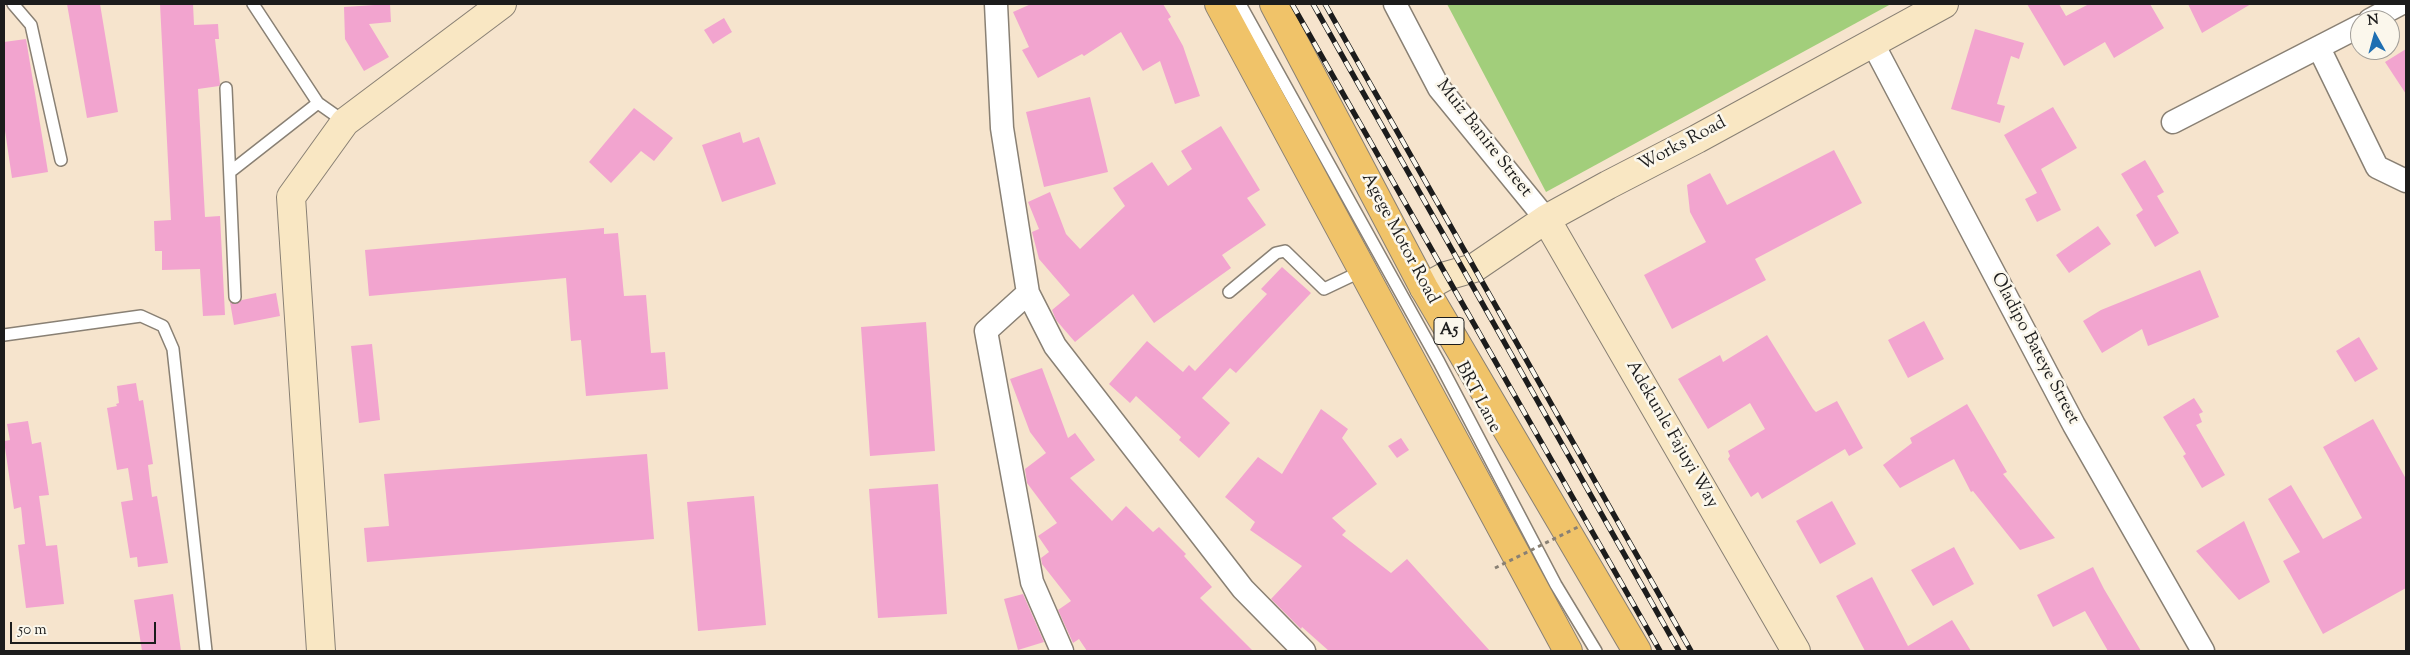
<!DOCTYPE html>
<html>
<head>
<meta charset="utf-8">
<style>
  body { margin:0 }
  #map { position:relative; width:2410px; height:655px; overflow:hidden; background:#f6e4cd; font-family:"Sorts Mill Goudy",serif }
  canvas { display:block }
  .frame { position:absolute; inset:0; border:5px solid #1c1c1c; pointer-events:none }
  .north { position:absolute; left:2350px; top:10px; width:50px; height:50px; box-sizing:border-box; background:#fbf7ec; border:1px solid #a29f99; border-radius:50%; rotate:353deg; font-size:14px; font-weight:700; line-height:20px; text-align:center; color:#1c1c1c }
  .north::after { content:''; display:block; margin:auto; width:18px; height:22px; background:#1f6fb2; clip-path:polygon(50% 0,100% 100%,50% 72%,0 100%) }
  .scale { position:absolute; left:10px; top:622px; width:146px; height:22px; box-sizing:border-box; border:2px solid #1c1c1c; border-top:0; padding-left:6px; font-size:15px; line-height:18px; white-space:nowrap; color:#1c1c1c; -webkit-text-stroke:4px #fbf7ec; paint-order:stroke }
</style>
</head>
<body>
<div id="map">
<canvas width="2410" height="655"></canvas>
<div class="frame"></div>
<div class="north">N</div>
<div class="scale">50 m</div>
</div>
<script>
const ctx = document.querySelector('canvas').getContext('2d');
ctx.lineJoin = 'round';
function fillPath(path, color) { ctx.fillStyle = color; ctx.fill(path, 'evenodd'); }
const shape = rows => new Path2D(rows.map(r => 'M' + r).join(''));
function trace(path, color, width, dash) { ctx.strokeStyle = color; ctx.lineWidth = width; ctx.lineCap = dash ? 'butt' : 'round'; ctx.setLineDash(dash || []); ctx.stroke(path); }
function drawText(font, color, halo, rows, align = 'center') {
  ctx.font = font + ' "Sorts Mill Goudy",serif'; ctx.lineWidth = 5; ctx.setLineDash([]); ctx.textBaseline = 'middle'; ctx.strokeStyle = halo; ctx.fillStyle = color; for (const [text, x, y, turn = 0] of rows) {
    ctx.save(); ctx.translate(x, y); ctx.rotate((+turn || 0) * Math.PI / 180); ctx.textAlign = isNaN(turn) ? turn : align; if (halo) ctx.strokeText(text, 0, 0); ctx.fillText(text, 0, 0); ctx.restore();
  }
}
fillPath(shape([
  [1447,4,1891,4,1546,192]
]), '#a2ce7b');
fillPath(shape([
  [67,4,100,4,118,112,87,118],
  [160,4,193,4,194,25,218,24,219,39,215,39,220,84,219,86,198,89,205,217,220,216,225,315,203,316,200,269,162,270,162,251,155,251,154,221,171,220],
  [390,4,391,22,369,24,389,57,364,71,345,39,344,7],
  [1031,4,1163,4,1171,17,1168,19,1183,46,1200,96,1175,104,1160,61,1143,71,1121,32,1084,56,1082,54,1038,78,1022,50,1029,47,1013,12],
  [2027,4,2059,4,2066,16,2089,4,2150,4,2164,28,2114,58,2105,42,2064,66],
  [2188,4,2251,4,2202,33],
  [724,18,732,32,713,44,704,30],
  [1975,29,2024,43,2019,59,2011,56,1997,104,2005,106,2000,123,1951,109],
  [26,39,48,172,12,178,4,124,4,42],
  [2406,49,2406,94,2385,62],
  [1090,97,1108,172,1044,187,1026,112],
  [2053,107,2077,148,2041,169,2061,210,2037,222,2025,199,2037,193,2004,135],
  [634,108,673,138,654,161,641,151,611,183,589,162],
  [1221,126,1260,190,1247,198,1266,225,1222,255,1231,268,1154,323,1133,294,1075,342,1056,320,1052,310,1070,295,1039,259,1032,232,1039,229,1028,202,1050,192,1066,234,1080,249,1125,206,1113,188,1152,162,1168,186,1192,169,1181,151],
  [740,132,743,143,759,137,776,184,722,202,702,145],
  [1834,150,1862,203,1755,259,1766,280,1672,329,1644,275,1706,242,1690,212,1687,185,1710,173,1727,205],
  [2145,160,2164,192,2157,196,2179,233,2155,247,2136,215,2143,210,2121,174],
  [2098,226,2111,244,2069,273,2056,255],
  [604,228,604,234,618,233,624,296,646,295,651,353,665,352,668,389,586,396,581,340,571,341,566,278,369,296,365,250],
  [1282,267,1311,293,1236,373,1230,368,1202,398,1230,423,1199,458,1179,440,1181,437,1136,396,1130,403,1109,384,1147,341,1183,372,1189,365,1195,371,1267,294,1261,289],
  [2200,270,2219,317,2148,346,2142,329,2102,353,2083,321,2101,310],
  [276,293,280,316,234,325,230,302,236,304,242,300],
  [1924,321,1944,359,1908,378,1888,340],
  [926,322,935,451,870,456,861,327],
  [1767,335,1813,409,1816,412,1837,401,1863,448,1849,456,1845,449,1762,499,1758,492,1751,497,1728,459,1730,456,1728,451,1765,429,1750,403,1708,429,1678,379,1720,355,1723,362],
  [2359,337,2378,369,2355,382,2336,351],
  [372,344,380,420,359,423,351,346],
  [1042,368,1068,438,1075,433,1095,460,1070,478,1112,521,1126,506,1153,532,1159,527,1186,554,1184,556,1212,587,1200,598,1253,651,1087,651,1079,639,1073,643,1058,610,1071,601,1042,564,1041,558,1049,552,1038,536,1057,523,1027,483,1025,469,1046,453,1030,432,1010,379],
  [136,383,139,401,143,400,153,464,148,465,152,497,157,496,168,563,138,567,137,557,130,558,121,502,133,500,128,468,117,470,107,408,117,406,116,404,119,403,117,386],
  [2194,398,2203,412,2199,414,2202,422,2196,425,2225,475,2202,488,2183,456,2186,454,2163,417],
  [1967,404,2007,472,2003,474,2055,538,2020,550,1973,491,1971,492,1954,459,1900,488,1883,465,1912,443,1910,438],
  [1321,409,1348,429,1342,438,1377,484,1332,518,1346,531,1342,535,1391,573,1407,559,1490,651,1329,651,1302,627,1301,629,1271,599,1302,566,1250,530,1255,522,1225,497,1258,457,1282,474],
  [2373,419,2406,479,2406,588,2323,634,2283,561,2300,552,2268,499,2291,485,2323,539,2362,518,2323,447],
  [28,421,32,444,41,442,49,495,39,496,46,546,57,545,64,604,26,608,18,545,25,544,21,507,14,509,4,441,10,440,7,424],
  [1401,438,1409,450,1397,458,1388,446],
  [647,454,654,539,367,562,364,528,389,526,384,474],
  [938,484,947,614,878,618,869,489],
  [754,496,766,625,698,631,687,502],
  [1832,501,1856,544,1820,564,1796,521],
  [2244,521,2270,582,2239,600,2196,551],
  [1954,547,1974,584,1933,606,1911,570],
  [2093,567,2104,589,2141,651,2108,651,2085,611,2053,627,2037,595],
  [1872,577,1908,646,1952,620,1971,651,1865,651,1836,596],
  [173,594,181,651,142,651,134,600],
  [1023,594,1044,642,1018,650,1004,599]
]), '#f2a4cf');
const lane = shape([
  [13,4,31,25,61,160],
  [253,4,318,103,345,122],
  [1240,4,1439,362,1556,585,1596,651],
  [226,88,235,297],
  [230,172,318,103],
  [1229,292,1276,253,1285,251,1324,289,1364,270],
  [4,335,141,316,163,326,173,349,206,651]
]);
const street = shape([
  [996,4,1002,128,1028,293,1055,346,1243,589,1304,651],
  [1395,4,1439,88,1546,219],
  [2370,20,2400,4],
  [1872,42,2074,425,2203,651],
  [2319,48,2377,167,2406,181],
  [2173,122,2360,26],
  [1028,293,986,331,1032,582,1062,651]
]);
const secondary = shape([
  [1546,219,1796,651],
  [1424,288,1446,276,1474,268,1546,219,1608,185,1697,139,1944,4],
  [321,651,291,197,345,122,502,4]
]);
const highway = shape([
  [1219,4,1568,651],
  [1274,4,1424,288,1637,651]
]);
trace(lane, '#898074', 14);
trace(street, '#898074', 25);
trace(secondary, '#898074', 30);
trace(highway, '#898074', 30);
trace(lane, '#fff', 11);
trace(street, '#fff', 22);
trace(secondary, '#f9e7c3', 28);
trace(highway, '#f0c369', 28);
const rail = shape([
  [1292,4,1660,651],
  [1313,4,1679,651],
  [1325,4,1691,651]
]);
trace(rail, '#1c1c1c', 5.5);
trace(rail, '#fbf7ec', 4, [11]);
trace(shape([
  [1495,568,1580,526]
]), '#898074', 3, [4, 4]);
for (const [x, y, w] of [
  [1449,331,30]
]) { const box = new Path2D(); box.roundRect(x - w / 2, y - 13.5, w, 27, 4); ctx.fillStyle = '#fbf7ec'; ctx.fill(box); trace(box, '#1c1c1c', 1); }
drawText('bold 16px', '#1c1c1c', null, [
  ["A5",1449,331]
]);
drawText('18px', '#1c1c1c', '#fbf7ec', [
  ["Muiz Banire Street",1483,139,52],
  ["Works Road",1683,145,-28],
  ["Agege Motor Road",1399,239,62],
  ["Oladipo Bateye Street",2034,349,62],
  ["BRT Lane",1477,398,62],
  ["Adekunle Fajuyi Way",1671,435,60]
]);
</script>
</body>
</html>
